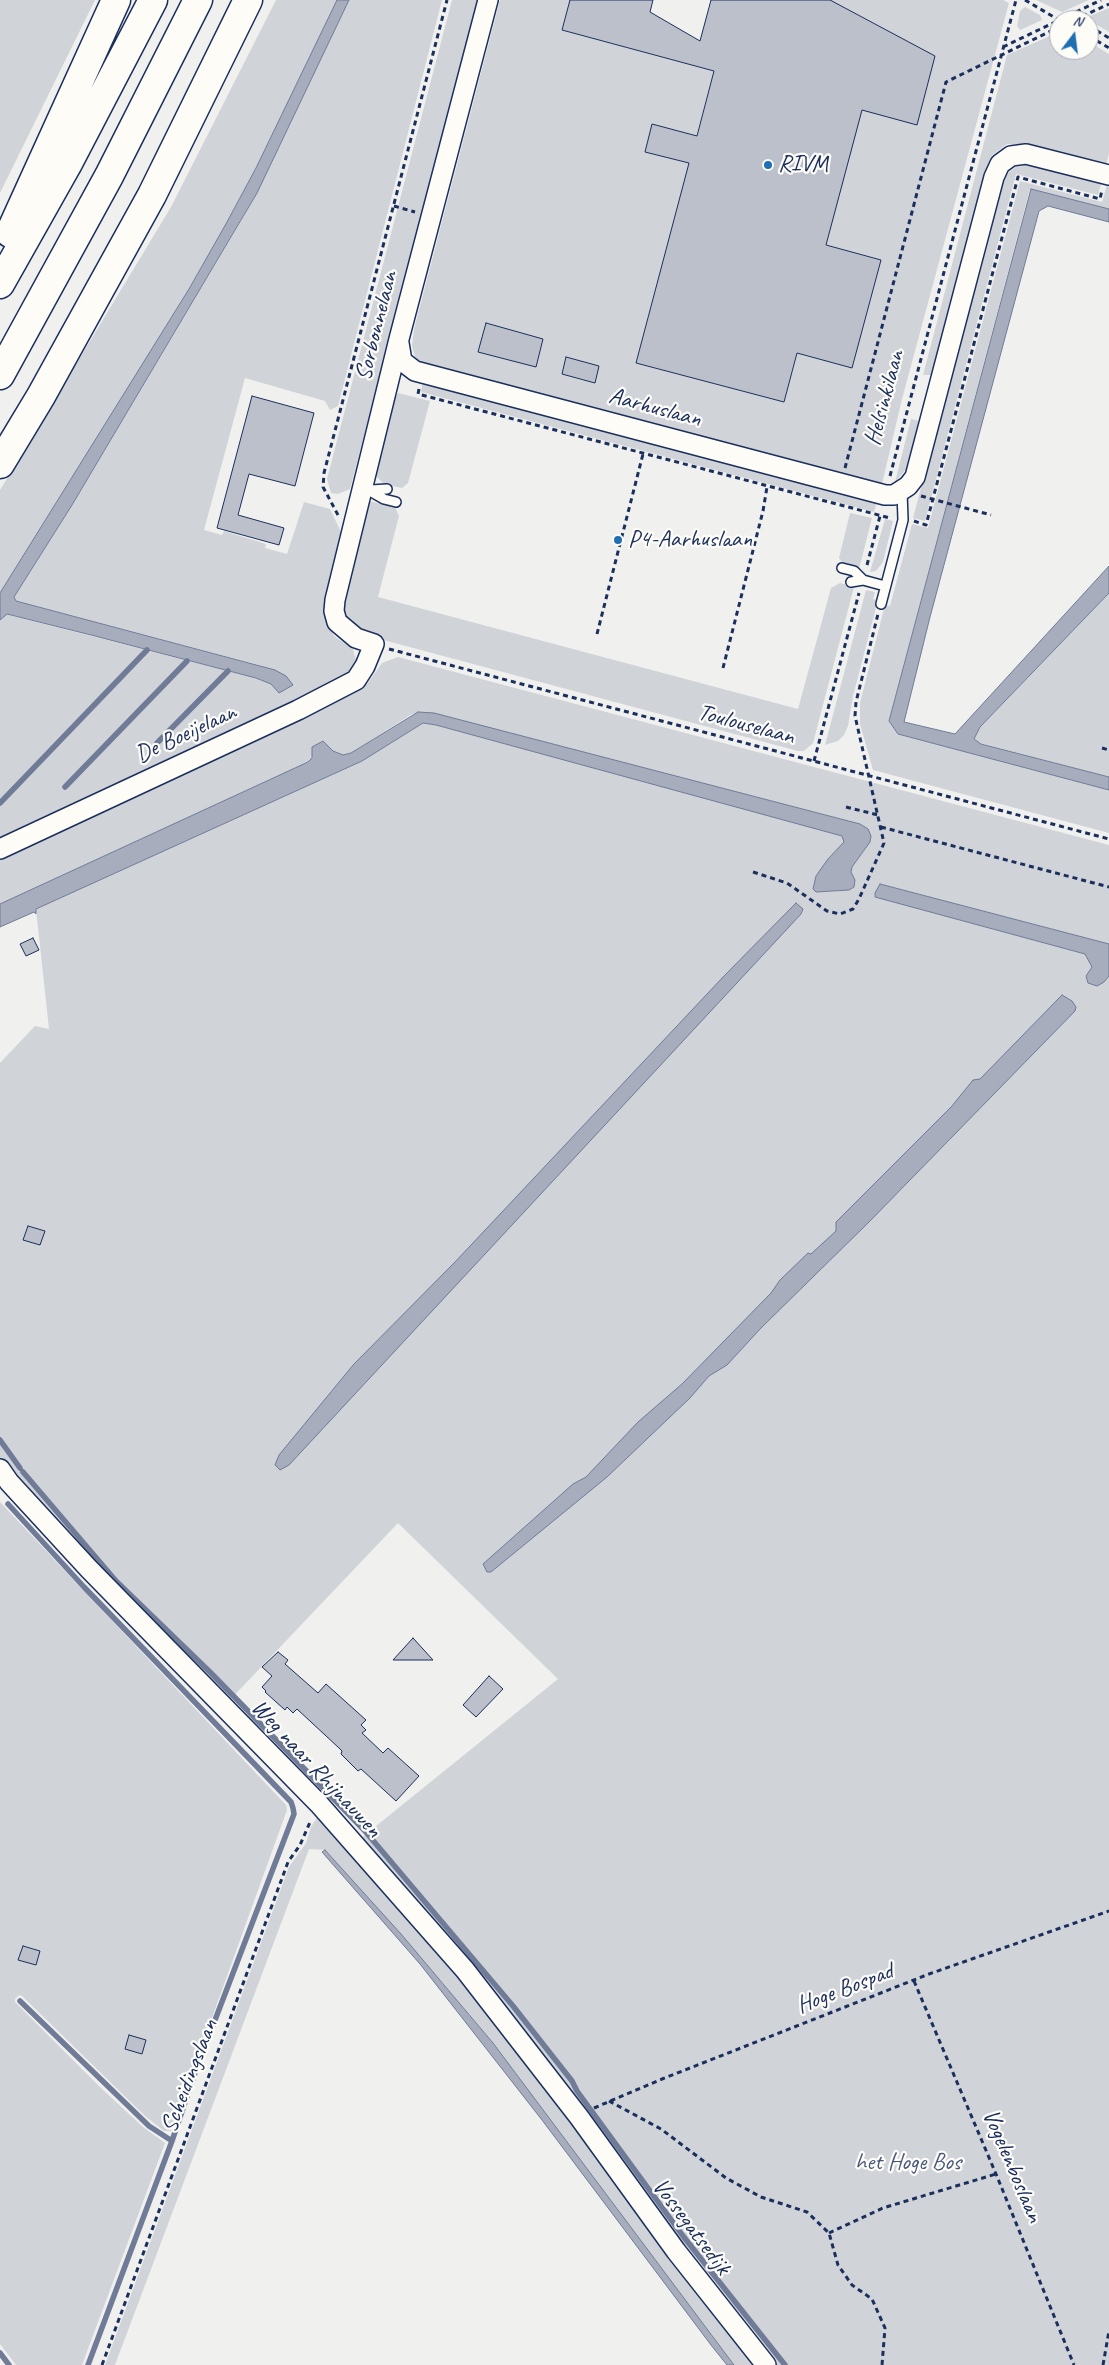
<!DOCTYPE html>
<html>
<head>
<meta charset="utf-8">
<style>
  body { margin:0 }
  #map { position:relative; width:1109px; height:2365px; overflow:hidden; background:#f0f0ee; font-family:Caveat,sans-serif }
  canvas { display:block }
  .north { position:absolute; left:1049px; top:10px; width:50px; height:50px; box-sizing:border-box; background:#fdfcf7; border:1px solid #a3aaba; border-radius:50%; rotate:15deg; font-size:14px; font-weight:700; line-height:20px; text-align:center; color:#1b2f5e }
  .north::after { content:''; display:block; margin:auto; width:18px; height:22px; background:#1f6fb2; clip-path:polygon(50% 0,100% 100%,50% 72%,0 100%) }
</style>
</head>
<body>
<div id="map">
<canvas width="1109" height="2365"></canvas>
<div class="north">N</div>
</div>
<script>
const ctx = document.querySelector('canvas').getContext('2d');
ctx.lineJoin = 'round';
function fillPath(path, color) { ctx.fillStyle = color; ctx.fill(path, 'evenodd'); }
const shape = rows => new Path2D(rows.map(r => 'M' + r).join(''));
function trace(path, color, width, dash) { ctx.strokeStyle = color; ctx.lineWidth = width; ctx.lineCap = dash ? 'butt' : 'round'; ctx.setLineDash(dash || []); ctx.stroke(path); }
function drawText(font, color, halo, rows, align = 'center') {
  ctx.font = font + ' Caveat,sans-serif'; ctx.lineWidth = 4.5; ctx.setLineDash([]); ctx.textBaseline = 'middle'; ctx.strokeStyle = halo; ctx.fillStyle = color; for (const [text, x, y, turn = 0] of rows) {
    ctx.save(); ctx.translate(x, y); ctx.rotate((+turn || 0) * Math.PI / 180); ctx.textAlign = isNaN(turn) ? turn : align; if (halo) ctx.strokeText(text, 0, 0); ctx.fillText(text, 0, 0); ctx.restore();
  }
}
fillPath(shape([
  [0,0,95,0,0,193],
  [276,0,337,0,256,168,227,222,189,289,0,593,0,490,171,207],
  [349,0,442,0,338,406,330,410,325,401,245,378,204,530,222,535,224,531,266,544,265,548,287,554,304,502,330,509,342,534,325,619,334,636,353,649,356,661,350,672,342,679,0,843,0,620,5,614,256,678,272,684,279,693,262,666,16,601,14,597,72,505,241,221,257,193],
  [452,0,478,0,350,489,338,494,331,493,327,479],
  [500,0,570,0,562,30,714,71,636,363,784,402,797,353,852,367,881,260,826,245,830,0,1003,0,1009,3,902,399,882,484,423,364,415,357,412,346,414,329],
  [1036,0,1089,0,1062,12],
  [1025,7,1040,15,1042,20,1020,30,1017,26,1020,11],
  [1109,8,1109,32,1085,18],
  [1059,32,1059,50,1089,50,1089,42,1109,54,1109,153,1106,166,1021,144,1007,144,992,155,933,375,923,375,1007,55],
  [1030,165,1101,184,1098,195,1016,174,925,521,913,518,1002,183,1008,173,1016,167],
  [1020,181,1102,202,1107,185,1109,186,1109,209,1030,189,889,721,898,734,1109,790,1109,833,873,770,860,724,860,703,885,605,890,606,912,524,928,528],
  [423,382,877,502,874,512,421,392],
  [398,393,430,401,408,483,402,488,384,484,375,475,394,399],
  [911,419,919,421,907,468,895,482],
  [368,501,395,507,399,516,378,597,798,709,831,588,840,583,854,587,813,743,804,751,798,751,361,634,348,625,341,605],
  [850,513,872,518,859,569,843,564,839,558],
  [885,519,893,521,883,562,876,571,870,572],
  [866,590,875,592,873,599,878,600,853,696,848,726,844,735,838,741,825,745],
  [1109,593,1109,777,976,742,974,735,980,727],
  [398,657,1109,845,1109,944,880,884,874,896,1085,954,1092,967,1086,976,1104,982,1109,976,1109,2365,768,2365,360,1839,558,1679,398,1523,227,1703,0,1461,0,1063,35,1026,49,1029,36,909,362,761,423,723,436,725,835,833,842,836,844,842,824,892,849,890,853,887,855,880,851,872,852,867,866,848,853,822,425,712,412,714,351,753,343,755,333,751,322,741,313,751,311,759,308,762,0,904,0,856,367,684,382,663],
  [0,1502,286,1805,287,1810,171,2131,164,2131,145,2116,22,1996,19,1995,15,1999,15,2002,101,2088,143,2127,165,2143,82,2365,16,2365,0,2344],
  [318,1816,484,2001,756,2365,734,2365,493,2043,442,1982,325,1850,309,1849,115,2365,105,2365,289,1867,306,1843,311,1827]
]), '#d0d3d8');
const water = shape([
  [337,0,349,0,257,193,72,505,14,597,16,601,275,670,286,676,293,685,279,693,271,684,256,678,91,635,7,614,0,620,0,593,189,289,227,222,256,168,337,0],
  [1031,189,1109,209,1109,222,1048,206,1039,211,930,617,904,722,955,734,1109,566,1109,593,980,727,974,739,981,744,1109,777,1109,790,898,734,889,721,1031,189],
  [418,712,434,713,860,824,868,829,871,836,870,842,852,867,851,872,855,880,854,887,849,890,816,892,813,889,816,876,828,859,844,842,842,836,436,725,423,723,362,761,36,909,36,914,34,912,0,927,0,904,308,762,312,758,312,747,323,741,333,751,343,755,351,753,418,712],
  [880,884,1109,944,1109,976,1104,982,1097,986,1088,983,1086,976,1092,967,1085,954,875,897,875,893,880,884],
  [796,903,803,909,801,914,289,1465,280,1470,275,1465,279,1455,354,1364,455,1262,724,976,796,903],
  [1062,995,1072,1001,1076,1007,1075,1011,869,1222,761,1328,727,1365,709,1376,690,1398,607,1477,491,1572,487,1572,483,1564,573,1484,586,1477,638,1422,682,1384,771,1293,780,1280,808,1253,811,1254,836,1231,836,1222,952,1106,973,1080,980,1079,1062,995],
  [325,1850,401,1934,493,2043,734,2365,727,2365,711,2345,542,2120,420,1964,322,1852,325,1850]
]);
fillPath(water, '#a7adbd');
trace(water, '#6f7b97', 1);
trace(shape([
  [157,743,228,671],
  [65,787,187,661],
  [0,803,147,650],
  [0,1440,20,1468],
  [23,1472,116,1581,211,1673,365,1831,513,2006,572,2081,577,2091,683,2236,785,2365],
  [8,1504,84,1587,291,1802,293,1808,294,1814,197,2067,172,2141,88,2365],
  [20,2001,149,2126,172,2141],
  [0,2353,9,2365]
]), '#6f7b97', 5.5);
const building = shape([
  [570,0,653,0,650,12,700,41,711,0,830,0,935,56,917,125,862,110,826,245,881,260,852,368,797,353,784,402,636,363,689,163,645,152,652,124,697,136,714,71,562,30,570,0],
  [486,323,543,339,536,367,478,352,486,323],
  [566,357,599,366,595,383,562,374,566,357],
  [252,396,314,413,295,486,249,474,238,515,284,528,279,545,217,528,252,396],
  [33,938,39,950,26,956,20,944,33,938],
  [28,1226,45,1231,40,1245,23,1240,28,1226],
  [413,1638,433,1660,393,1660,413,1638],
  [278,1652,288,1660,285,1664,318,1693,326,1684,366,1720,361,1725,366,1730,362,1733,383,1753,388,1748,419,1776,396,1801,361,1769,358,1771,341,1754,342,1751,339,1748,297,1709,293,1713,287,1707,285,1710,265,1692,266,1691,262,1687,272,1676,262,1667,278,1652],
  [489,1676,503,1689,476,1717,463,1705,489,1676],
  [23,1946,40,1951,36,1965,18,1960,23,1946],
  [129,2035,146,2040,142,2054,125,2049,129,2035]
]);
fillPath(building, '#bbc0ca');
trace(building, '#1b2f5e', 1);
const service = shape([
  [363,487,384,499,396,502],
  [371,490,387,489],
  [842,568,854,571,863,580],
  [851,582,863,580,885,586],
  [881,604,903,520,902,491]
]);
const minor = shape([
  [399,343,402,361,415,371,885,495,894,495,908,486,915,477,994,177,1000,164,1011,156,1026,154,1109,175],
  [0,849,298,710,356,680,365,666,374,644,356,638,337,622,334,611,335,600,399,339,488,0],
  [0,1469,9,1482,89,1569,319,1804,465,1970,579,2117,676,2251,766,2365]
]);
const motorway = shape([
  [10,233,116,0],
  [0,284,67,165,153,0],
  [0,375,109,176,198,0],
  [0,464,41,396,152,195,248,0]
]);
trace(service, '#1b2f5e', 12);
trace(minor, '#1b2f5e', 22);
trace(motorway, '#1b2f5e', 31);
trace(shape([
  [1025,0,1059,20],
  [1074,20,1109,4],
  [1089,26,1109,38],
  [1089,36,1109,48],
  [1003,47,1101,0],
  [394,206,415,212],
  [419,389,418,394,890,518],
  [845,468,946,82,1059,27],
  [890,476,1016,0],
  [921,496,991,515],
  [338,515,323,487,324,473,447,0],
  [914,521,926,525,1018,177,1100,199,1102,190],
  [867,565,880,516],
  [597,634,643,454],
  [389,649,1109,839],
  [723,668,763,511,767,487],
  [1102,748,1109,750],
  [814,761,859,593],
  [846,807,878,815],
  [881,827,1109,887],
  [753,872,787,883,827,911,840,914,853,909,859,899,884,843,855,716,856,702,878,614],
  [914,1981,996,2174,1074,2365],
  [609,2101,661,2129,726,2178,761,2197,807,2212,829,2233,838,2265,852,2285,872,2299,885,2328,882,2365],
  [594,2108,662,2079,929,1974,1109,1911],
  [829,2233,883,2208,996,2174],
  [102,2365,288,1862,300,1845,311,1820],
  [1103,2365,1109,2331]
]), '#1b2f5e', 3, [5, 4]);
trace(service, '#fdfcf7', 9);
trace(minor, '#fdfcf7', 19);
trace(motorway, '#fdfcf7', 28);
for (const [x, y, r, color] of [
  [768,165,5,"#1f6fb2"],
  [618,540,5,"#1f6fb2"]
]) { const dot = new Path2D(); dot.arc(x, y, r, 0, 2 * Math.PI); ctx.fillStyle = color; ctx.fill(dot); trace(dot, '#fdfcf7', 2); }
drawText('24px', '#1b2f5e', '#fdfcf7', [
  ["RIVM",778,165],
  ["P4-Aarhuslaan",628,540]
], 'left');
drawText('24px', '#1b2f5e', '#fdfcf7', [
  ["Sorbonnelaan",377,326,-76],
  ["Helsinkilaan",885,398,-75],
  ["Aarhuslaan",655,408,15],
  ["Toulouselaan",746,725,15],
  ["De Boeijelaan",186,734,-25],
  ["Weg naar Rhijnauwen",316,1769,47],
  ["Hoge Bospad",845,1989,-21],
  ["Scheidingslaan",190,2076,-69],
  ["Vogelenboslaan",1012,2166,67],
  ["Vossegatsedijk",691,2227,53]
]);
drawText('24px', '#48587c', '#fdfcf7', [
  ["het Hoge Bos",908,2163]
]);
</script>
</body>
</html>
